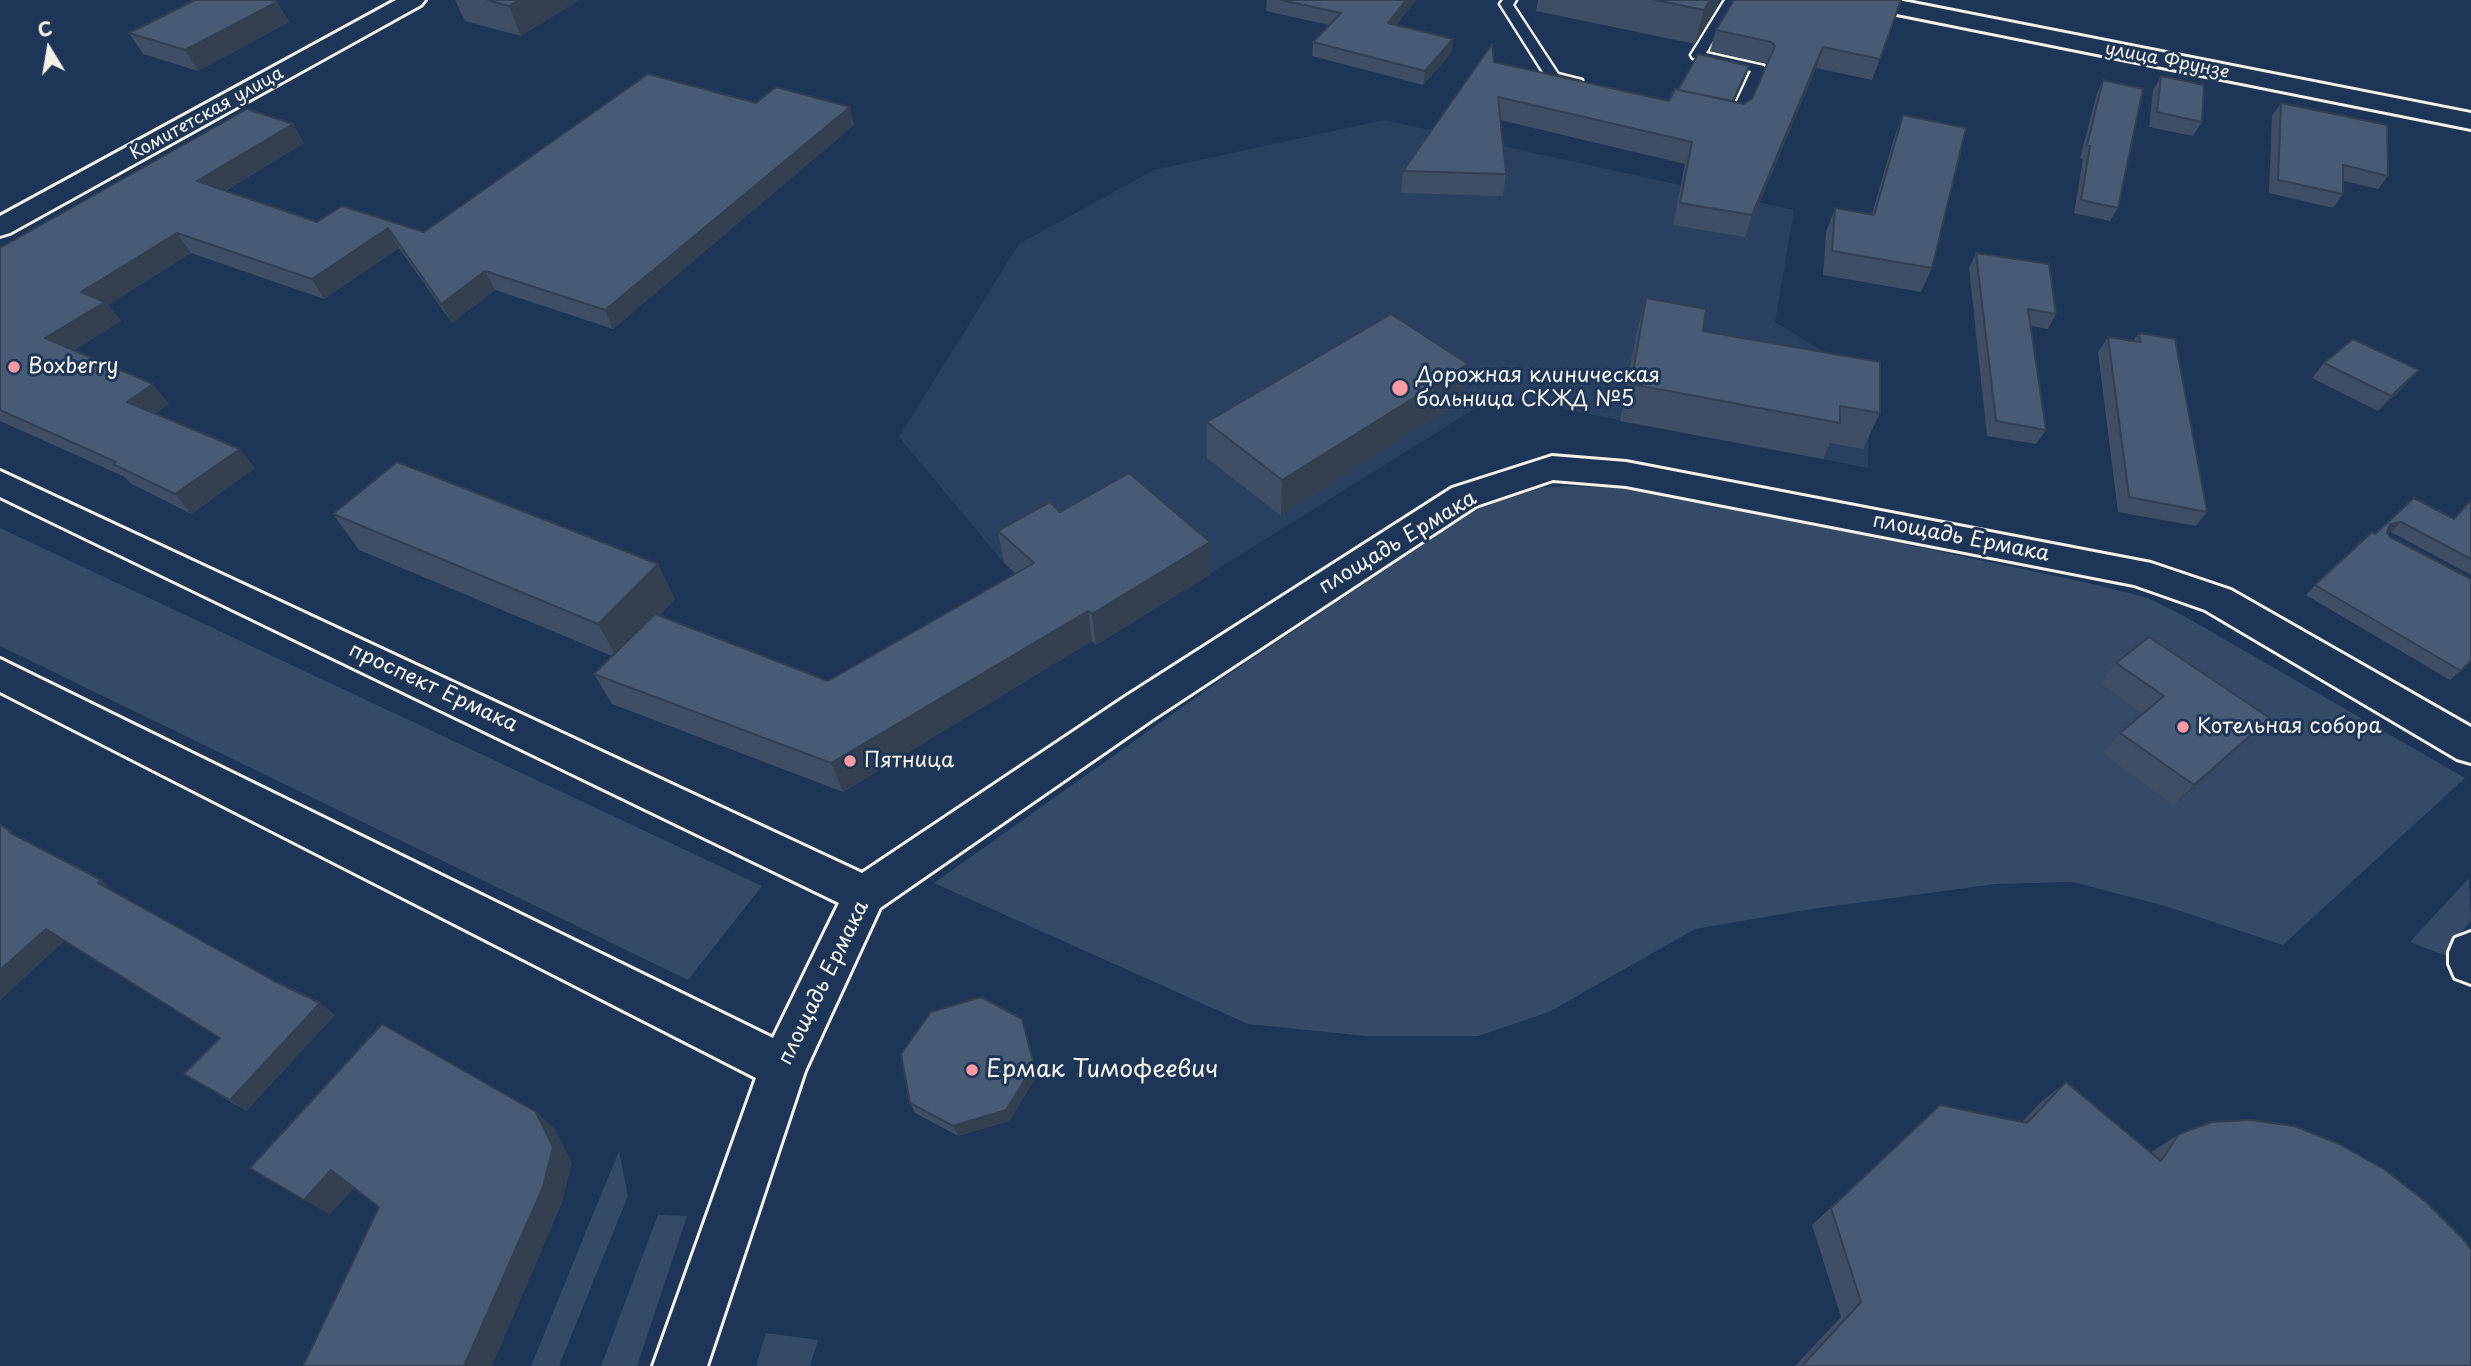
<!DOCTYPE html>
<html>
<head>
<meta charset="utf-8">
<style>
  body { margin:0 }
  #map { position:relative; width:2471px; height:1366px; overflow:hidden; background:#1d3557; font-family:"Playpen Sans",sans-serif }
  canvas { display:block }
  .north { position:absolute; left:14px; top:14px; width:70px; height:70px; -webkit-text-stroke:5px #1d3557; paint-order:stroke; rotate:349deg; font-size:19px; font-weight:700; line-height:28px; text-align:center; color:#f4f1e8 }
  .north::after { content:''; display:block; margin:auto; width:24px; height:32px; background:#f4f1e8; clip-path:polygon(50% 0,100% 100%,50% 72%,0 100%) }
</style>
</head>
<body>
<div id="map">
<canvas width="2471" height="1366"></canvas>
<div class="north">С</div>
</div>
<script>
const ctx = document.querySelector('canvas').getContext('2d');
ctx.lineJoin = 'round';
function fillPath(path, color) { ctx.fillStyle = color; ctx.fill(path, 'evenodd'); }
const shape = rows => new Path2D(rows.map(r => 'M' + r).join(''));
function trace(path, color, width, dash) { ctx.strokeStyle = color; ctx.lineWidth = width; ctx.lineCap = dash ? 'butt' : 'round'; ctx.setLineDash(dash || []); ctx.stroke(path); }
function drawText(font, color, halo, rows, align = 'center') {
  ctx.font = font + ' "Playpen Sans",sans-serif'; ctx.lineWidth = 6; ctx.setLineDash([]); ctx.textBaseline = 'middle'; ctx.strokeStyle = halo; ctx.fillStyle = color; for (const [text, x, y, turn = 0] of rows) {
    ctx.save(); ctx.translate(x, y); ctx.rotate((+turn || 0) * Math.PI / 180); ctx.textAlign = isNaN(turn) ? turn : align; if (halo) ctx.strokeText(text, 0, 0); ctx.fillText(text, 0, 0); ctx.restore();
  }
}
fillPath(shape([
  [1384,120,1794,210,1775,322,1870,380,1868,468,1495,396,1096,645,1004,563,899,437,1019,244,1154,170]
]), '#2a4060');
fillPath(shape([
  [1572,486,1649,490,2093,584,2148,598,2184,616,2465,778,2283,945,2165,906,2073,882,1995,884,1812,909,1695,929,1549,1012,1478,1036,1365,1036,1248,1024,934,883,1229,674,1486,503,1533,488],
  [0,528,762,886,688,980,0,646],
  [2469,878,2471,921,2462,931,2454,959,2410,942],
  [619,1151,628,1196,559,1366,531,1366],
  [658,1215,687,1216,637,1366,601,1366],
  [766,1333,818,1340,810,1366,756,1366]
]), '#354a67');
const lane = shape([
  [1503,0,1516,0,1513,5,1558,74,1582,80,1582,86,1548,80,1500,4,1503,0],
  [1725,0,1737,0,1706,53,1764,66,1766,69,1743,119,1736,123,1720,120,1718,117,1725,113,1731,114,1751,71,1693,58,1691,55,1725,0]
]);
const street = shape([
  [2471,932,2471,984,2455,978,2449,964,2449,952,2455,938,2471,932]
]);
const secondary = shape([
  [396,0,425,0,421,5,10,233,0,236,0,216,396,0],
  [1850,0,1898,0,2471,113,2471,129,1862,7,1854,5,1850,0],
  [1552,456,1626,462,2151,563,2231,590,2471,727,2471,763,2457,759,2205,610,2134,585,1626,486,1553,480,1476,506,1153,719,880,908,805,1071,707,1366,653,1366,756,1078,0,692,0,659,773,1038,839,903,0,497,0,471,862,873,1125,697,1452,488,1552,456]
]);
trace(lane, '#f4f1e8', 5);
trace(street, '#f4f1e8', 6);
trace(secondary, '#f4f1e8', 6);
fillPath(lane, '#1d3557');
fillPath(street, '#1d3557');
fillPath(secondary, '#1d3557');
fillPath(shape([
  [455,0,579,0,521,36,465,21],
  [1267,0,1416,0,1396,25,1453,39,1451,53,1423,85,1312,56,1313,42,1329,25,1266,11],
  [1538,0,1719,0,1716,9,1695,44,1536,11],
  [1734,0,1880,59,1872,80,1816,68,1745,237,1673,225,1685,164,1500,120,1506,174,1503,196,1401,193,1403,171,1494,62,1669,101,1678,90,1747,73,1734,102,1744,104,1752,99,1767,66,1765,63,1710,51,1716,30],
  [277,2,289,22,198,71,143,54,129,33],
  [2161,76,2202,122,2193,136,2149,127,2153,90],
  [2103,80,2118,208,2110,221,2074,213,2083,159,2080,158,2097,93],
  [756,103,854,125,613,329,495,290,452,323,399,248,324,299,191,253,108,305,121,321,74,350,169,404,154,414,255,468,191,514,130,483,125,477,0,421,0,248,293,124,304,143,225,191,317,222,424,232],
  [2281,103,2388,176,2378,189,2343,181,2343,194,2333,208,2269,193,2272,116],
  [1903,115,1932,268,1921,292,1823,275,1826,232,1835,208,1872,214,1894,138],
  [1976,253,2056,314,2048,329,2031,326,2046,430,2036,444,1987,436,1969,268],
  [1646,298,1703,331,1880,413,1863,449,1830,443,1823,459,1620,421,1636,335],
  [2139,333,2207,512,2196,526,2118,512,2098,352,2108,337,2133,341],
  [2324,363,2406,385,2378,411,2312,378],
  [1462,400,1281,516,1207,458,1207,422],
  [2414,498,2453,519,2471,500,2471,575,2391,532,2388,533,2461,671,2450,680,2306,595,2315,585,2375,534],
  [1060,512,1211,574,1096,645,1092,641,843,792,612,704,594,674,612,656,359,550,333,514,675,599,659,616,828,681,1016,574,1004,563,998,531],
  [2116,663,2249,738,2174,805,2103,753,2120,733,2143,714,2100,683],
  [21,839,274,981,320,1003,335,1015,246,1111,184,1074,219,1038,64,941,0,1000],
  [1037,1076,1009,1121,958,1136,915,1113,910,1103],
  [2066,1082,2150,1153,2179,1134,2471,1366,1795,1366,1841,1317,1812,1225,1940,1105,2022,1122,2041,1102]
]), '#3e4e64');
fillPath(shape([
  [518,0,579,0,521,36,509,6],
  [1406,0,1416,0,1386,37,1388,23],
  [1710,0,1719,0,1716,9,1695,44,1704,10],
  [277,2,289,22,198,71,185,50],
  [1453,39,1451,53,1423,85,1425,71],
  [1823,47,1816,68,1745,237,1752,215],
  [1749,66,1747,73,1730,111,1732,104],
  [850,107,854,125,613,329,605,310],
  [293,124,304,143,209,200,197,181],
  [388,228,399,248,324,299,312,279],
  [177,233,191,253,108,305,121,321,62,358,45,338,81,292],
  [485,271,495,290,452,323,441,304],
  [1468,364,1462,400,1281,516,1282,480],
  [2419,370,2406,385,2378,411,2391,396],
  [153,384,169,404,143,422,127,402],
  [240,449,255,468,191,514,175,494],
  [2401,522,2391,532,2381,535,2390,524],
  [1210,542,1211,574,1096,645,1092,614],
  [658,564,675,599,618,659,598,624],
  [1088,611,1092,641,843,792,831,763],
  [2270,718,2249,738,2174,805,2194,785],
  [101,880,117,893,114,895,98,883],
  [46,929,64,941,0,1000,0,970],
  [320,1003,335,1015,246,1111,230,1100],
  [1026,1031,1037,1076,1009,1121,958,1136,953,1126],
  [536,1112,555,1129,572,1163,562,1203,492,1366,464,1366],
  [331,1170,356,1186,330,1215,304,1200]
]), '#324051');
const building = shape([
  [195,0,271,0,277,2,185,50,129,33,195,0],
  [487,0,518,0,509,6,487,0],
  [1281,0,1406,0,1388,23,1453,39,1425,71,1313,42,1341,13,1281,0],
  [1655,0,1710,0,1704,10,1655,0],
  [1734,0,1901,0,1880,59,1823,47,1752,215,1680,203,1692,142,1498,97,1506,174,1403,171,1492,44,1494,62,1669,101,1675,89,1744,104,1752,99,1775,46,1771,42,1716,30,1734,0],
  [1698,54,1749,66,1733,101,1678,90,1698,54],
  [648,74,756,103,776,87,850,107,605,310,485,271,441,304,388,228,312,279,177,233,81,292,105,302,45,338,153,384,127,402,240,449,175,494,113,464,116,462,0,410,0,248,247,109,293,124,197,181,317,222,342,206,424,232,648,74],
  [2161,76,2204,85,2202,122,2157,112,2161,76],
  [2103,80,2143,89,2118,208,2081,200,2090,146,2087,145,2103,80],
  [2281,103,2387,125,2388,176,2343,165,2343,194,2278,180,2281,103],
  [1903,115,1966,128,1932,268,1832,251,1835,208,1874,215,1903,115],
  [1976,253,2049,264,2056,314,2028,309,2046,430,1996,421,1976,253],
  [1646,298,1706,309,1703,331,1880,362,1880,413,1840,406,1840,423,1631,384,1646,298],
  [1391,314,1468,364,1282,480,1207,422,1391,314],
  [2139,333,2175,339,2207,512,2129,497,2108,337,2140,342,2139,333],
  [2353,339,2419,370,2391,396,2324,363,2353,339],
  [397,462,658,564,598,624,333,514,397,462],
  [1129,473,1210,542,1092,614,1088,611,831,763,594,674,655,614,828,681,1034,563,998,531,1050,502,1060,512,1129,473],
  [2414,498,2454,519,2471,500,2471,559,2401,522,2390,524,2387,532,2390,537,2471,579,2471,660,2461,671,2315,585,2372,532,2375,534,2414,498],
  [2149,637,2270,718,2194,785,2120,733,2164,696,2116,663,2149,637],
  [0,825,11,831,9,832,101,880,98,883,274,981,320,1003,230,1100,184,1074,220,1038,46,929,0,970,0,825],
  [981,997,1022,1019,1034,1065,1006,1110,953,1126,910,1103,901,1054,931,1012,981,997],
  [382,1024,536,1112,553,1147,543,1187,464,1366,303,1366,379,1207,331,1170,304,1200,250,1168,382,1024],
  [2066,1082,2161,1161,2179,1134,2212,1122,2251,1120,2294,1126,2339,1144,2384,1169,2426,1202,2465,1241,2471,1250,2471,1366,1802,1366,1861,1302,1831,1208,1940,1105,2027,1123,2066,1082]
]);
fillPath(building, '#485b74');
trace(building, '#324051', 2);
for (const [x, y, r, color] of [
  [14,367,7,"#ff9aa2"],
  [1400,388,9,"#ff9aa2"],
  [2183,727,7,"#ff9aa2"],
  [850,761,7,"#ff9aa2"],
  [972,1070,7,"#ff9aa2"]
]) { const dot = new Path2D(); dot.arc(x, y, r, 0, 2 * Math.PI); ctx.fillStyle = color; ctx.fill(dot); trace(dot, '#1d3557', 2.5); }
drawText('18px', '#f4f1e8', '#1d3557', [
  ["улица Фрунзе",2167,61,11],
  ["Комитетская улица",207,114,-29]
]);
drawText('21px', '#f4f1e8', '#1d3557', [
  ["Boxberry",28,367],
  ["Дорожная клиническая",1416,376],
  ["больница СКЖД №5",1416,400],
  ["Котельная собора",2197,727],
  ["Пятница",864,761]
], 'left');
drawText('21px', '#f4f1e8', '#1d3557', [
  ["площадь Ермака",1961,538,11],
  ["площадь Ермака",1398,543,-31],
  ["проспект Ермака",433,688,25],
  ["площадь Ермака",824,983,-64]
]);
drawText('24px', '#f4f1e8', '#1d3557', [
  ["Ермак Тимофеевич",986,1070]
], 'left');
</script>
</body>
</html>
